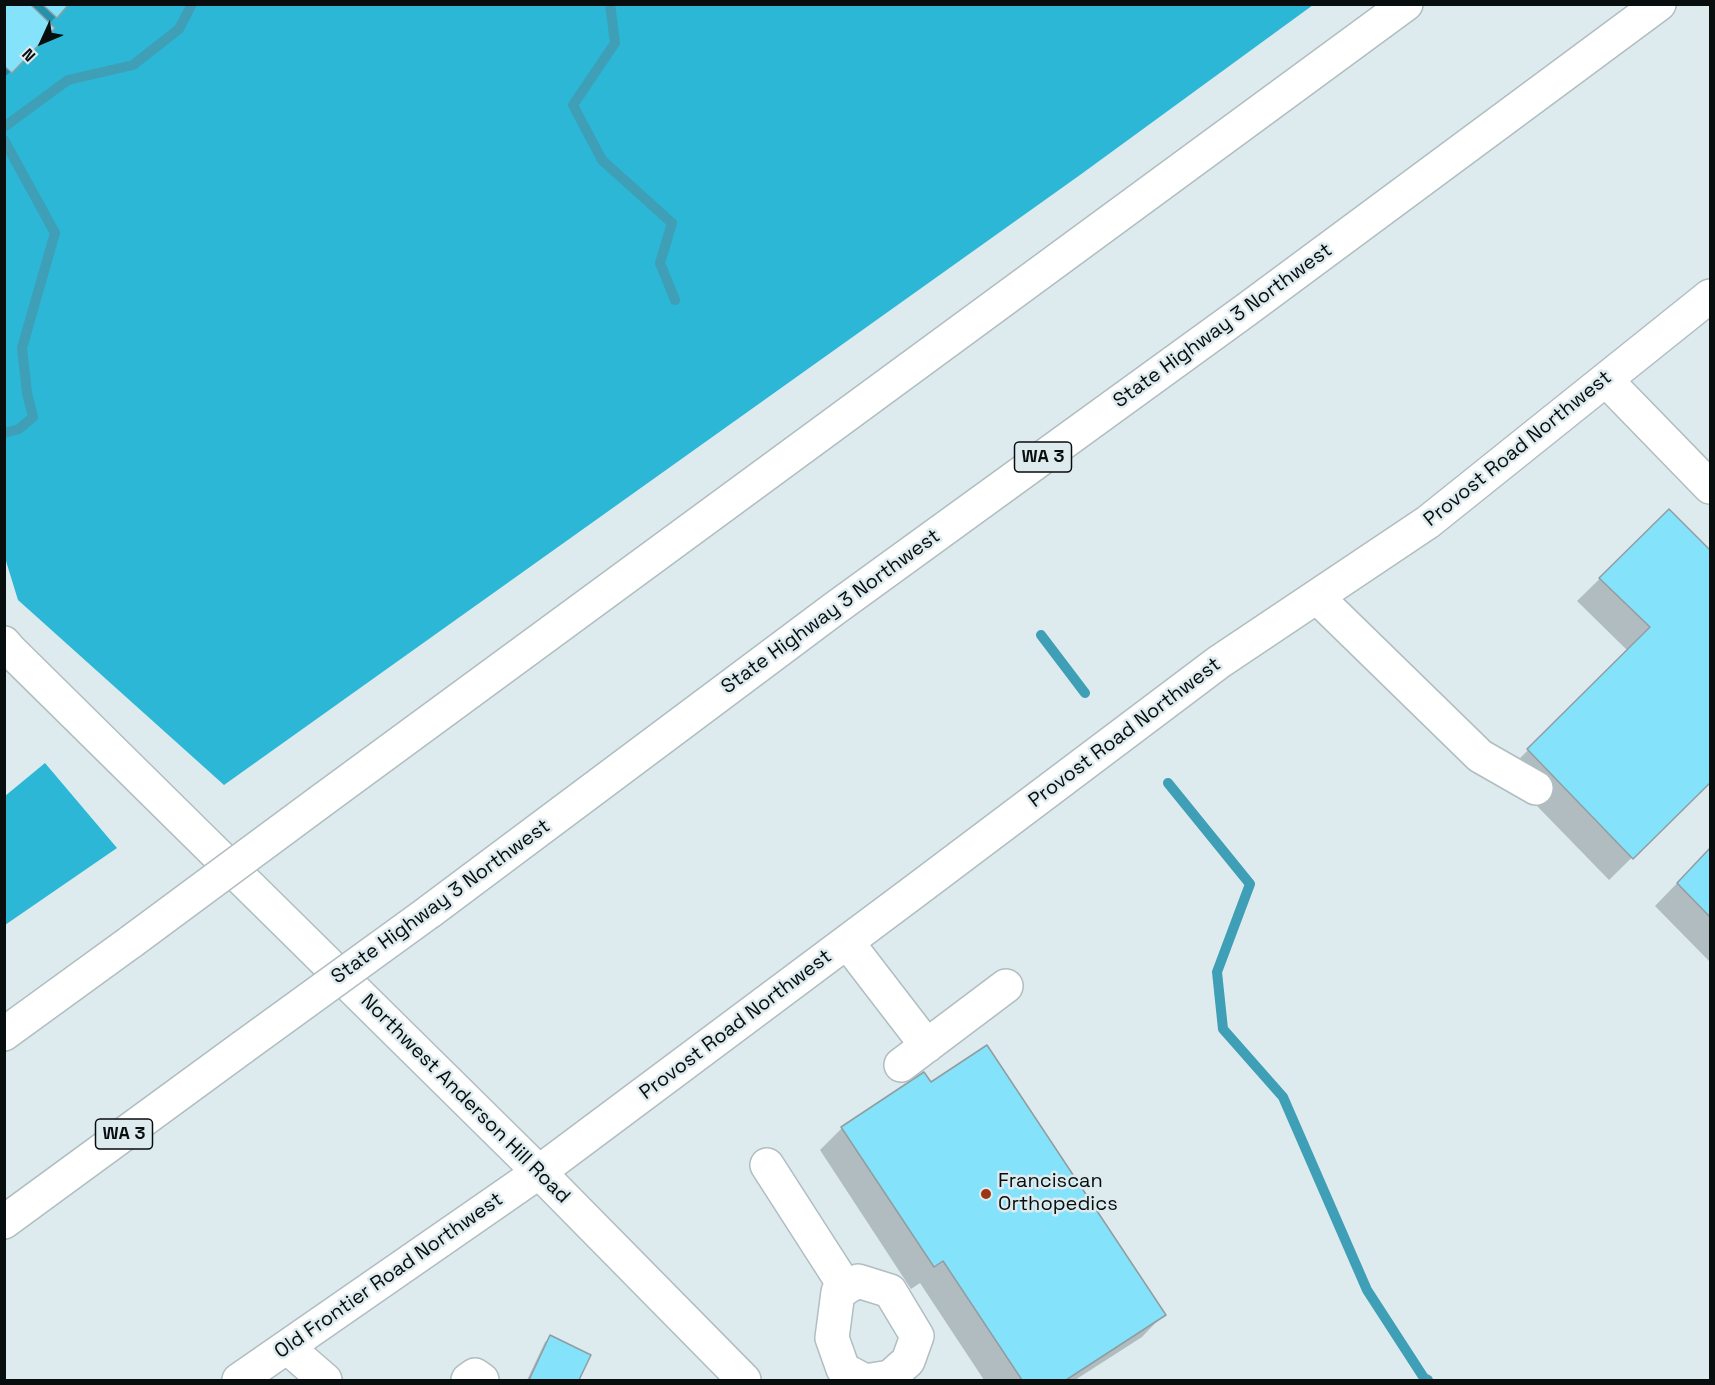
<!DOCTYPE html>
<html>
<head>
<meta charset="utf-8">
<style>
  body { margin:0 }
  #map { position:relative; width:1715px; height:1385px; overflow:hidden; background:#ddebef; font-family:"Space Grotesk",sans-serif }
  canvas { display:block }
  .frame { position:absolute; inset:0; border:6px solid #080d0e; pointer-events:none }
  .north { position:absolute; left:12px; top:12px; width:60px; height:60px; -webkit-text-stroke:4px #ddebef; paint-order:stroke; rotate:226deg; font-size:16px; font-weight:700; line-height:24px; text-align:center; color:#080d0e }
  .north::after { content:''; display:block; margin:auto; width:21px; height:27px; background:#080d0e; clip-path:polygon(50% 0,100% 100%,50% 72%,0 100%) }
</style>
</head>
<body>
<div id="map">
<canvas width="1715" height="1385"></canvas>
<div class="frame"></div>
<div class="north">N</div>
</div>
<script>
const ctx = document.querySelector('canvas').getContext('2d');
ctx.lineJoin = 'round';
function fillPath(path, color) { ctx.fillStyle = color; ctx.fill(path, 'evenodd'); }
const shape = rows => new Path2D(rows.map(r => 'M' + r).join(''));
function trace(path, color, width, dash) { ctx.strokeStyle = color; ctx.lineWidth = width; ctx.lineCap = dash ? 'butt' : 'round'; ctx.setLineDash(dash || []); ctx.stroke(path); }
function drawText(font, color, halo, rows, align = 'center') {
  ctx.font = font + ' "Space Grotesk",sans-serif'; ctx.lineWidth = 5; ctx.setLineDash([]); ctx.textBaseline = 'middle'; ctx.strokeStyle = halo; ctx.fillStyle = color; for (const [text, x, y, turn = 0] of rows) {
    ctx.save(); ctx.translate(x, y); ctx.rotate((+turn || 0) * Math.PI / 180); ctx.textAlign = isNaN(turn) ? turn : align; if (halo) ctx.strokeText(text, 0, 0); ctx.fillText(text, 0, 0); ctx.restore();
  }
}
fillPath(shape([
  [4,5,1313,5,1080,175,224,785,18,600,5,558],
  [45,763,117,848,5,925,5,796]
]), '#2db7d6');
fillPath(shape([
  [8,4,67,4,49,24,53,28,4,78,4,8],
  [1669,511,1710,552,1710,781,1609,880,1505,773,1628,651,1577,601],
  [1710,849,1710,962,1655,906],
  [842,1128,1164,1314,1142,1337,1075,1380,984,1380,920,1283,911,1289,820,1150],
  [551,1337,589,1356,578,1380,527,1380,545,1342]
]), '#0003');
trace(shape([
  [610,4,615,43,573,105,602,160,672,223,660,263,675,300],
  [4,127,68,80,133,65,179,29,192,4],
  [4,140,55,233,22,348,27,393,33,417,19,429,4,433],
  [1041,635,1085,693],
  [1168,783,1250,884,1217,972,1223,1029,1283,1097,1367,1290,1424,1378,1428,1380]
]), '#3e9fb6', 10);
const building = shape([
  [6,4,30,4,55,28,12,73,4,66,4,6,6,4],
  [42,4,69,4,57,18,42,4],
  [1669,509,1710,550,1710,783,1633,859,1527,749,1650,627,1599,578,1669,509],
  [1710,848,1710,917,1677,883,1710,848],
  [987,1045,1166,1315,1066,1380,1022,1380,943,1261,934,1267,841,1127,924,1072,931,1082,987,1045],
  [550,1335,591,1355,579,1380,529,1380,550,1335]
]);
fillPath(building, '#85e2fb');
trace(building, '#909da0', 1.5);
const minor = shape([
  [1606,380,1710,487],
  [1317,597,1480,756,1536,788],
  [847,942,927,1046],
  [901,1065,1006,986],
  [767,1165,846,1288],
  [287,1347,325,1380],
  [239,1380,539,1172,915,891,1219,662,1428,522,1710,296],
  [468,1380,475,1375,482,1380],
  [863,1380,843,1369,832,1338,838,1292,858,1281,890,1291,917,1336,908,1361,890,1377,871,1380]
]);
const major = shape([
  [4,643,11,651,539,1172,744,1380]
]);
const highway = shape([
  [321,801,1406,4],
  [429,912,834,609,1246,310,1659,4],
  [4,1034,132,941],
  [4,1222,243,1047]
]);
trace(minor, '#b0bdc1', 36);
trace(major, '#b0bdc1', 36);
trace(highway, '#b0bdc1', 36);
trace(minor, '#fff', 33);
trace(major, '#fff', 33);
trace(highway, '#fff', 33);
const highwayBridge = shape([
  [132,941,321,801],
  [243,1047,429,912]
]);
trace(highwayBridge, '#b0bdc1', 36, []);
trace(highwayBridge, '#fff', 33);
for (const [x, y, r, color] of [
  [986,1194,6,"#9d3615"]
]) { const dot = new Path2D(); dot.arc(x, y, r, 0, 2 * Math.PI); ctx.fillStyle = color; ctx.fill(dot); trace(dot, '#ddebef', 2); }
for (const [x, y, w] of [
  [1043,457,57],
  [124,1134,57]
]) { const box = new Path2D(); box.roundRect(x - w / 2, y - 15, w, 30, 4.5); ctx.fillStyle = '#ddebef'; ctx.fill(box); trace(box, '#080d0e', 1.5); }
drawText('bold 18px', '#080d0e', null, [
  ["WA 3",1043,457],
  ["WA 3",124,1134]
]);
drawText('20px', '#080d0e', '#ddebef', [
  ["State Highway 3 Northwest",1223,326,-36],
  ["Provost Road Northwest",1518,449,-39],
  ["State Highway 3 Northwest",831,612,-36],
  ["Provost Road Northwest",1125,733,-37],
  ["State Highway 3 Northwest",441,902,-36],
  ["Provost Road Northwest",736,1025,-37],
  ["Northwest Anderson Hill Road",465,1099,45],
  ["Old Frontier Road Northwest",389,1276,-35]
]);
drawText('20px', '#080d0e', '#ddebef', [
  ["Franciscan",998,1182],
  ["Orthopedics",998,1205]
], 'left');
</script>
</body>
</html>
